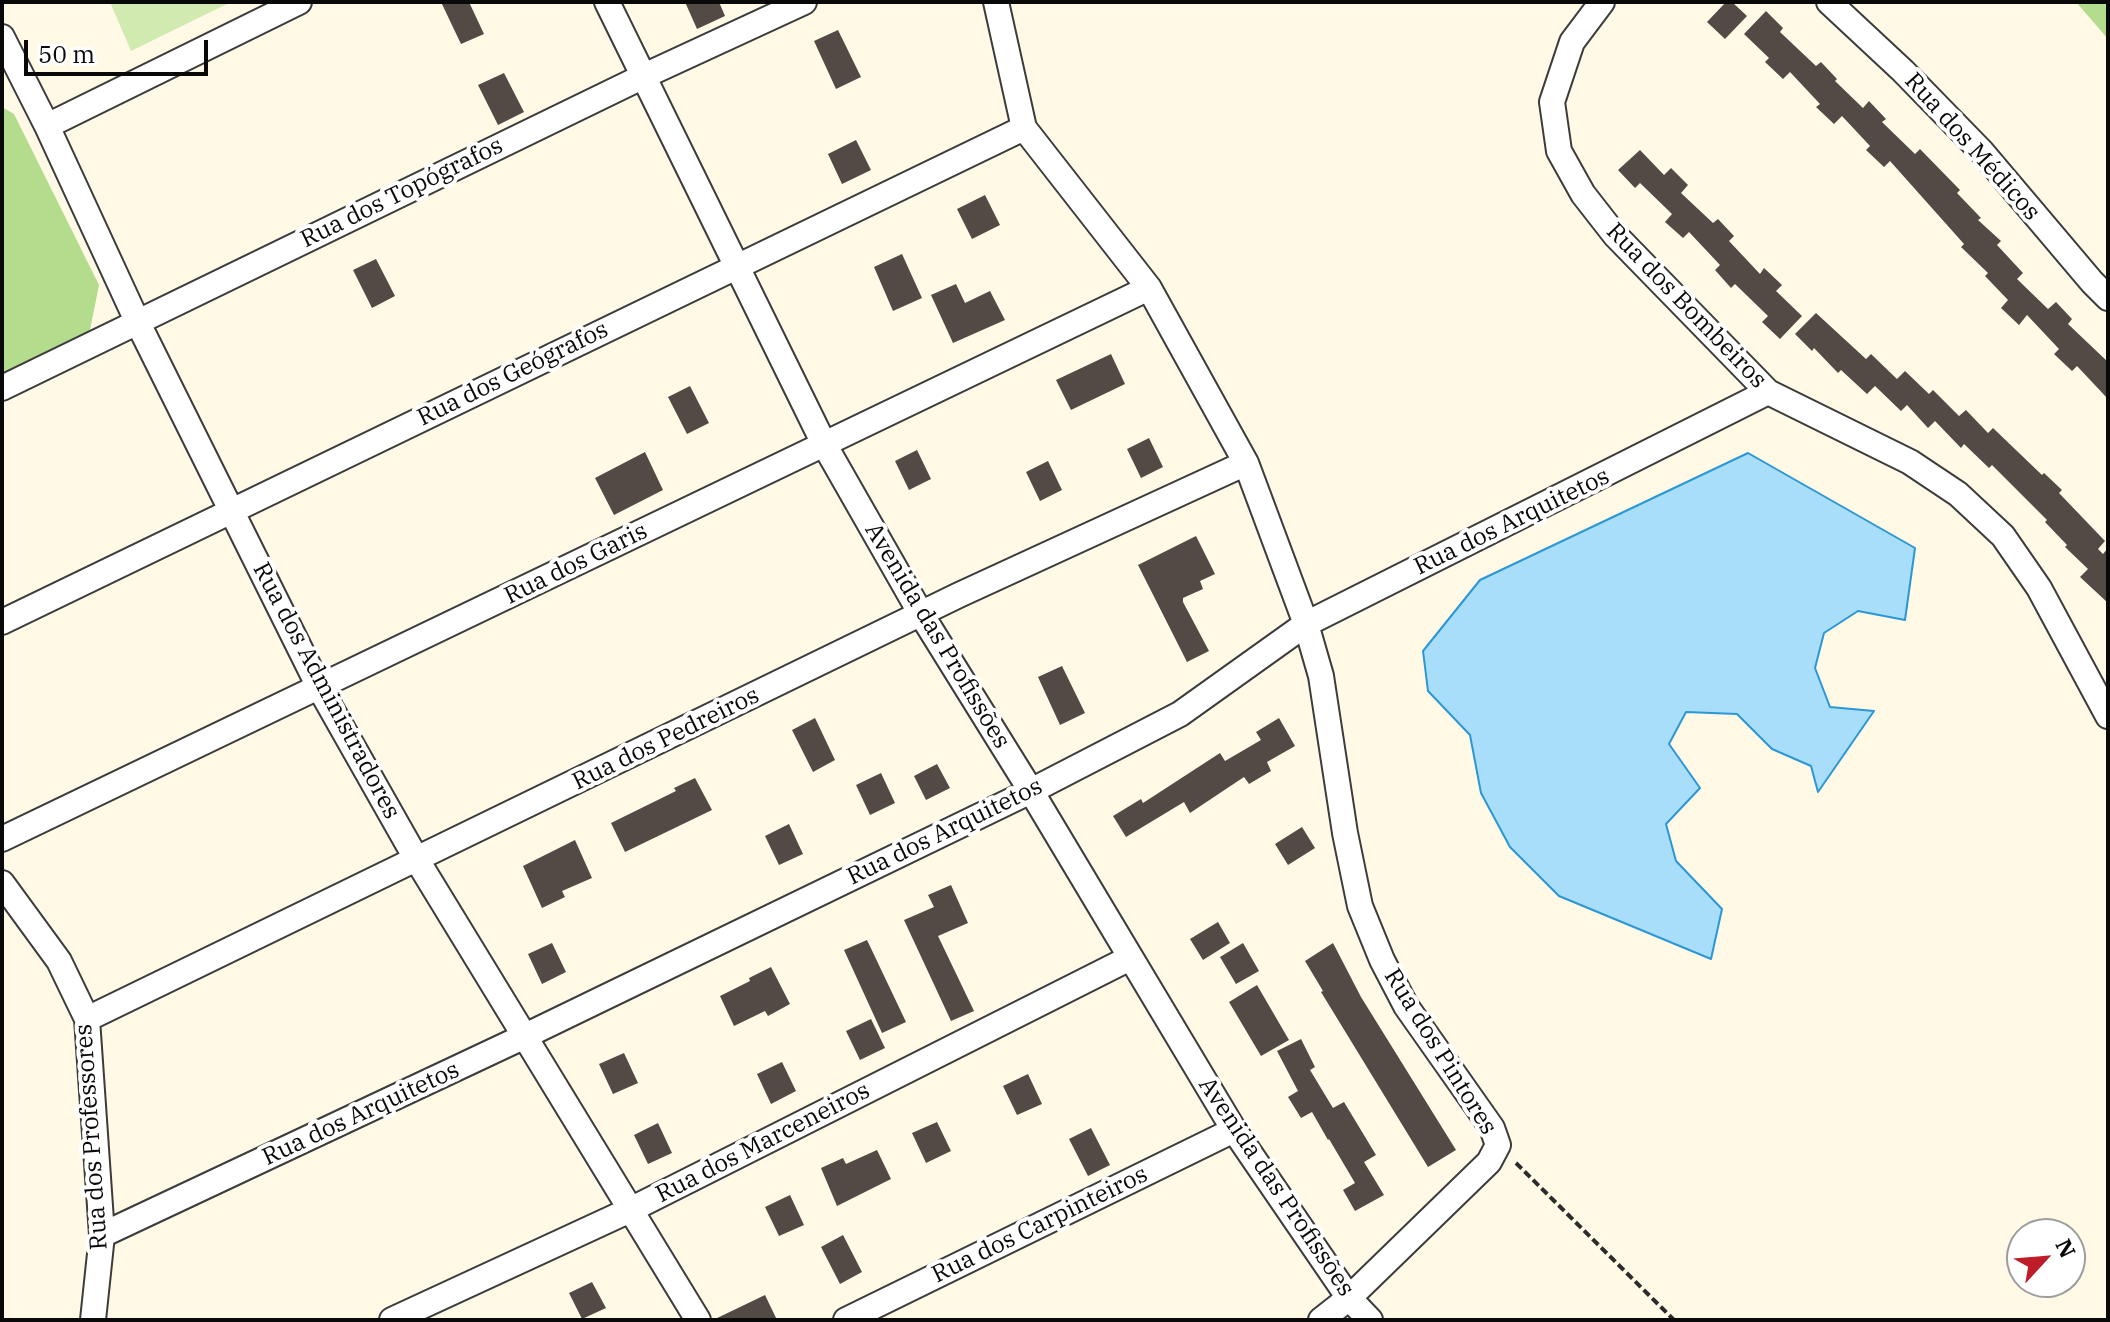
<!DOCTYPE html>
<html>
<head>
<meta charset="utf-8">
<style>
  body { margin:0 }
  #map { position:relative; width:2110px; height:1322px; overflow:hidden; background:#fff9e6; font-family:"IBM Plex Serif",serif }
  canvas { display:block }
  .frame { position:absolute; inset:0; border:4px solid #090909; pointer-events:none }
  .north { position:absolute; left:2006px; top:1218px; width:80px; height:80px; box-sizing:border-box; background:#fff; border:2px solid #9d9d9d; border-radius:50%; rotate:64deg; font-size:22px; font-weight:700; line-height:32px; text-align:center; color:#090909 }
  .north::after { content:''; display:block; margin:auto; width:28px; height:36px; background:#bf1c2a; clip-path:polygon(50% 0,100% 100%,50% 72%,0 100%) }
  .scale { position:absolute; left:24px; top:40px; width:184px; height:36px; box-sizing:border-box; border:4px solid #090909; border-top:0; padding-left:10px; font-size:24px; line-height:28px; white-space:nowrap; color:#090909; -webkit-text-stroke:6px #fff; paint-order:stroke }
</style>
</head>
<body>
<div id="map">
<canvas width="2110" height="1322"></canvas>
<div class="frame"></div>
<div class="north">N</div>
<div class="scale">50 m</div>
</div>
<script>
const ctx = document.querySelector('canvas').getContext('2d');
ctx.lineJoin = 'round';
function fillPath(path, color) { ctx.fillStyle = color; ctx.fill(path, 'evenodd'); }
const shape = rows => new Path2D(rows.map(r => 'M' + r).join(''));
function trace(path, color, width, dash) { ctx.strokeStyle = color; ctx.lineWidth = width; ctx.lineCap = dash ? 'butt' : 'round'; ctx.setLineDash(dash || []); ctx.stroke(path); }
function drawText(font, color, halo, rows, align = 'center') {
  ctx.font = font + ' "IBM Plex Serif",serif'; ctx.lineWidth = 8; ctx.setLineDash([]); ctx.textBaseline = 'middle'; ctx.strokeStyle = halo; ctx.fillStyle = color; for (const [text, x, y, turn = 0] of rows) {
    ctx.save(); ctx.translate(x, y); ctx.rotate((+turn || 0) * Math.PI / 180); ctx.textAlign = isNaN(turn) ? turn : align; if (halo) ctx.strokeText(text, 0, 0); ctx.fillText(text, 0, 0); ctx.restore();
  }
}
fillPath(shape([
  [110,2,231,2,131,51]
]), '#d0eaaf');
fillPath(shape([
  [2076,2,2108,2,2108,39],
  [2,107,14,114,99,285,90,330,2,373]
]), '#b4dc8d');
const water = shape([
  [1748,453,1915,548,1905,620,1858,611,1824,633,1815,668,1830,707,1874,711,1818,792,1811,766,1772,749,1737,714,1686,712,1669,744,1700,788,1666,824,1676,861,1722,909,1711,959,1559,896,1510,847,1481,793,1470,735,1428,691,1423,651,1480,580,1748,453]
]);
fillPath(water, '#a8def9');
trace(water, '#2b97d4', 2);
fillPath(shape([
  [441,2,469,2,484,34,461,44],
  [685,2,719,2,725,16,697,29],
  [1726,2,1732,2,1747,16,1725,39,1707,22],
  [1766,11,1783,28,1780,32,1816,66,1821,62,1837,79,1835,81,1863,108,1869,101,1886,119,1882,122,1915,154,1920,149,1960,190,1957,193,1981,218,1978,220,2001,241,1997,245,2023,273,2017,279,2048,309,2056,302,2072,319,2068,324,2108,362,2108,399,2077,366,2072,371,2054,354,2059,349,2027,315,2019,325,2001,308,2008,300,1985,276,1988,273,1961,247,1964,244,1890,161,1884,167,1866,150,1870,146,1842,116,1834,124,1816,107,1820,104,1790,72,1783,79,1765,62,1769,58,1744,34],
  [838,30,861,77,836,89,814,41],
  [504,73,524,112,498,125,478,85],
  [856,140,871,170,842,184,828,154],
  [1640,150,1664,175,1671,168,1688,185,1681,193,1713,223,1718,219,1734,236,1729,241,1760,274,1764,268,1782,285,1776,291,1802,316,1780,339,1762,322,1768,316,1735,284,1731,288,1715,270,1720,265,1689,232,1683,238,1665,222,1672,214,1640,183,1635,188,1618,170],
  [985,195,1000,225,972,239,957,209],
  [902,254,922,298,893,311,874,267],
  [376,259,395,296,372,308,353,270],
  [956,284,965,303,990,291,1005,320,953,343,931,295],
  [1816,313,1866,359,1871,354,1897,379,1905,371,1929,394,1933,390,1959,416,1966,410,1988,433,1993,428,2042,475,2044,473,2062,490,2059,493,2105,541,2098,549,2103,554,2108,548,2108,603,2080,577,2088,569,2065,547,2067,545,2045,522,2047,520,1992,465,1989,468,1964,444,1961,448,1935,421,1928,428,1907,405,1901,411,1875,386,1867,394,1841,370,1838,373,1814,348,1812,351,1795,334],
  [1111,354,1125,384,1071,410,1056,380],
  [690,386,709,423,687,434,668,397],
  [1149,438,1163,467,1141,478,1127,449],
  [917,450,931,479,909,490,895,461],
  [645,452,663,490,614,515,595,478],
  [1048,461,1062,490,1040,501,1026,472],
  [1196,536,1215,574,1200,581,1203,589,1183,598,1183,602,1209,651,1187,662,1138,565],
  [1062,666,1085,713,1060,725,1038,677],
  [815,718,835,760,813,772,792,730],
  [1279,718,1295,746,1267,762,1271,771,1249,784,1244,777,1190,813,1184,802,1126,837,1113,816,1141,799,1143,803,1220,753,1225,761,1261,740,1256,732],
  [937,764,950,788,926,800,914,776],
  [881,773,895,803,870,815,856,785],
  [695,778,712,810,625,852,611,823,676,791,674,788],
  [789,824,803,854,779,865,765,836],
  [1302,827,1315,848,1288,865,1275,844],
  [575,840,592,878,562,891,565,897,542,908,523,866],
  [951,885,968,923,938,936,974,1011,951,1021,904,920,934,907,928,895],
  [1218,922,1230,943,1203,960,1190,939],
  [867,940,906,1022,882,1033,844,950],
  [552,943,566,972,542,984,528,954],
  [1243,943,1259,971,1236,984,1220,957],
  [1333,943,1361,997,1456,1150,1428,1167,1321,992,1323,991,1305,961],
  [771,967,790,1004,768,1016,765,1011,734,1026,720,996,750,981,749,978],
  [1257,985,1289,1040,1261,1056,1229,1002],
  [871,1019,885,1048,860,1060,846,1031],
  [1301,1039,1315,1067,1310,1070,1333,1108,1344,1102,1376,1155,1364,1162,1384,1195,1355,1211,1343,1190,1355,1183,1329,1139,1328,1140,1312,1112,1301,1118,1288,1097,1298,1091,1277,1051],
  [624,1053,638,1083,613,1094,599,1064],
  [782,1062,796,1091,771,1104,757,1074],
  [1028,1074,1042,1104,1017,1115,1003,1086],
  [937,1122,951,1151,926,1163,912,1133],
  [658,1123,672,1153,648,1164,634,1135],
  [1091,1128,1110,1165,1088,1176,1069,1139],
  [877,1150,891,1179,837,1206,821,1168,843,1158,846,1164],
  [790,1195,804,1225,779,1236,765,1207],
  [843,1235,862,1272,840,1284,821,1247],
  [592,1282,606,1308,582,1319,569,1293],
  [765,1295,777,1320,713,1320]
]), '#524a45');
const minor = shape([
  [607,2,824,444,921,614,1031,791,1234,1130,1349,1298,1370,1320],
  [996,2,1024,128,1149,288,1246,463,1306,624,1321,676,1345,833,1360,906,1382,960,1406,1006,1492,1128,1498,1145,1489,1162,1349,1298,1321,1320],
  [1602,2,1572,42,1552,102,1559,151,1583,194,1615,235,1768,392,1910,462,1958,494,2003,536,2039,588,2108,716],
  [1829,2,1903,71,1982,152,2092,282,2108,298],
  [2,37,47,126,137,321,319,687,417,860,698,1320],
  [47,126,299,2],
  [2,388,644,76,804,2],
  [2,622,1024,128],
  [2,839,1149,288],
  [2,883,59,961,87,1019,102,1235,93,1320],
  [87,1019,959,595,1246,463],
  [102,1235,523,1037,1031,791,1180,714,1306,624,1768,392],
  [392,1320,630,1210,1130,958],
  [846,1320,1234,1130]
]);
trace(minor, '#3c3c3c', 28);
trace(shape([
  [1516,1163,1674,1320]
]), '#2b2b2b', 4, [8, 4]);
trace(minor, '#fff', 24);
drawText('24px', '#090909', '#fff', [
  ["Rua dos Médicos",1972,147,48],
  ["Rua dos Topógrafos",402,193,-26],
  ["Rua dos Bombeiros",1686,306,46],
  ["Rua dos Geógrafos",513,374,-26],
  ["Rua dos Arquitetos",1512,522,-26],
  ["Rua dos Garis",576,564,-26],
  ["Avenida das Profissões",937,636,59],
  ["Rua dos Administradores",326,691,62],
  ["Rua dos Pedreiros",666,739,-26],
  ["Rua dos Arquitetos",945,832,-26],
  ["Rua dos Pintores",1440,1052,58],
  ["Rua dos Arquitetos",361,1114,-25],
  ["Rua dos Professores",92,1137,-94],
  ["Rua dos Marceneiros",763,1143,-27],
  ["Avenida das Profissões",1276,1187,56],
  ["Rua dos Carpinteiros",1040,1225,-26]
]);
</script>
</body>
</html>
